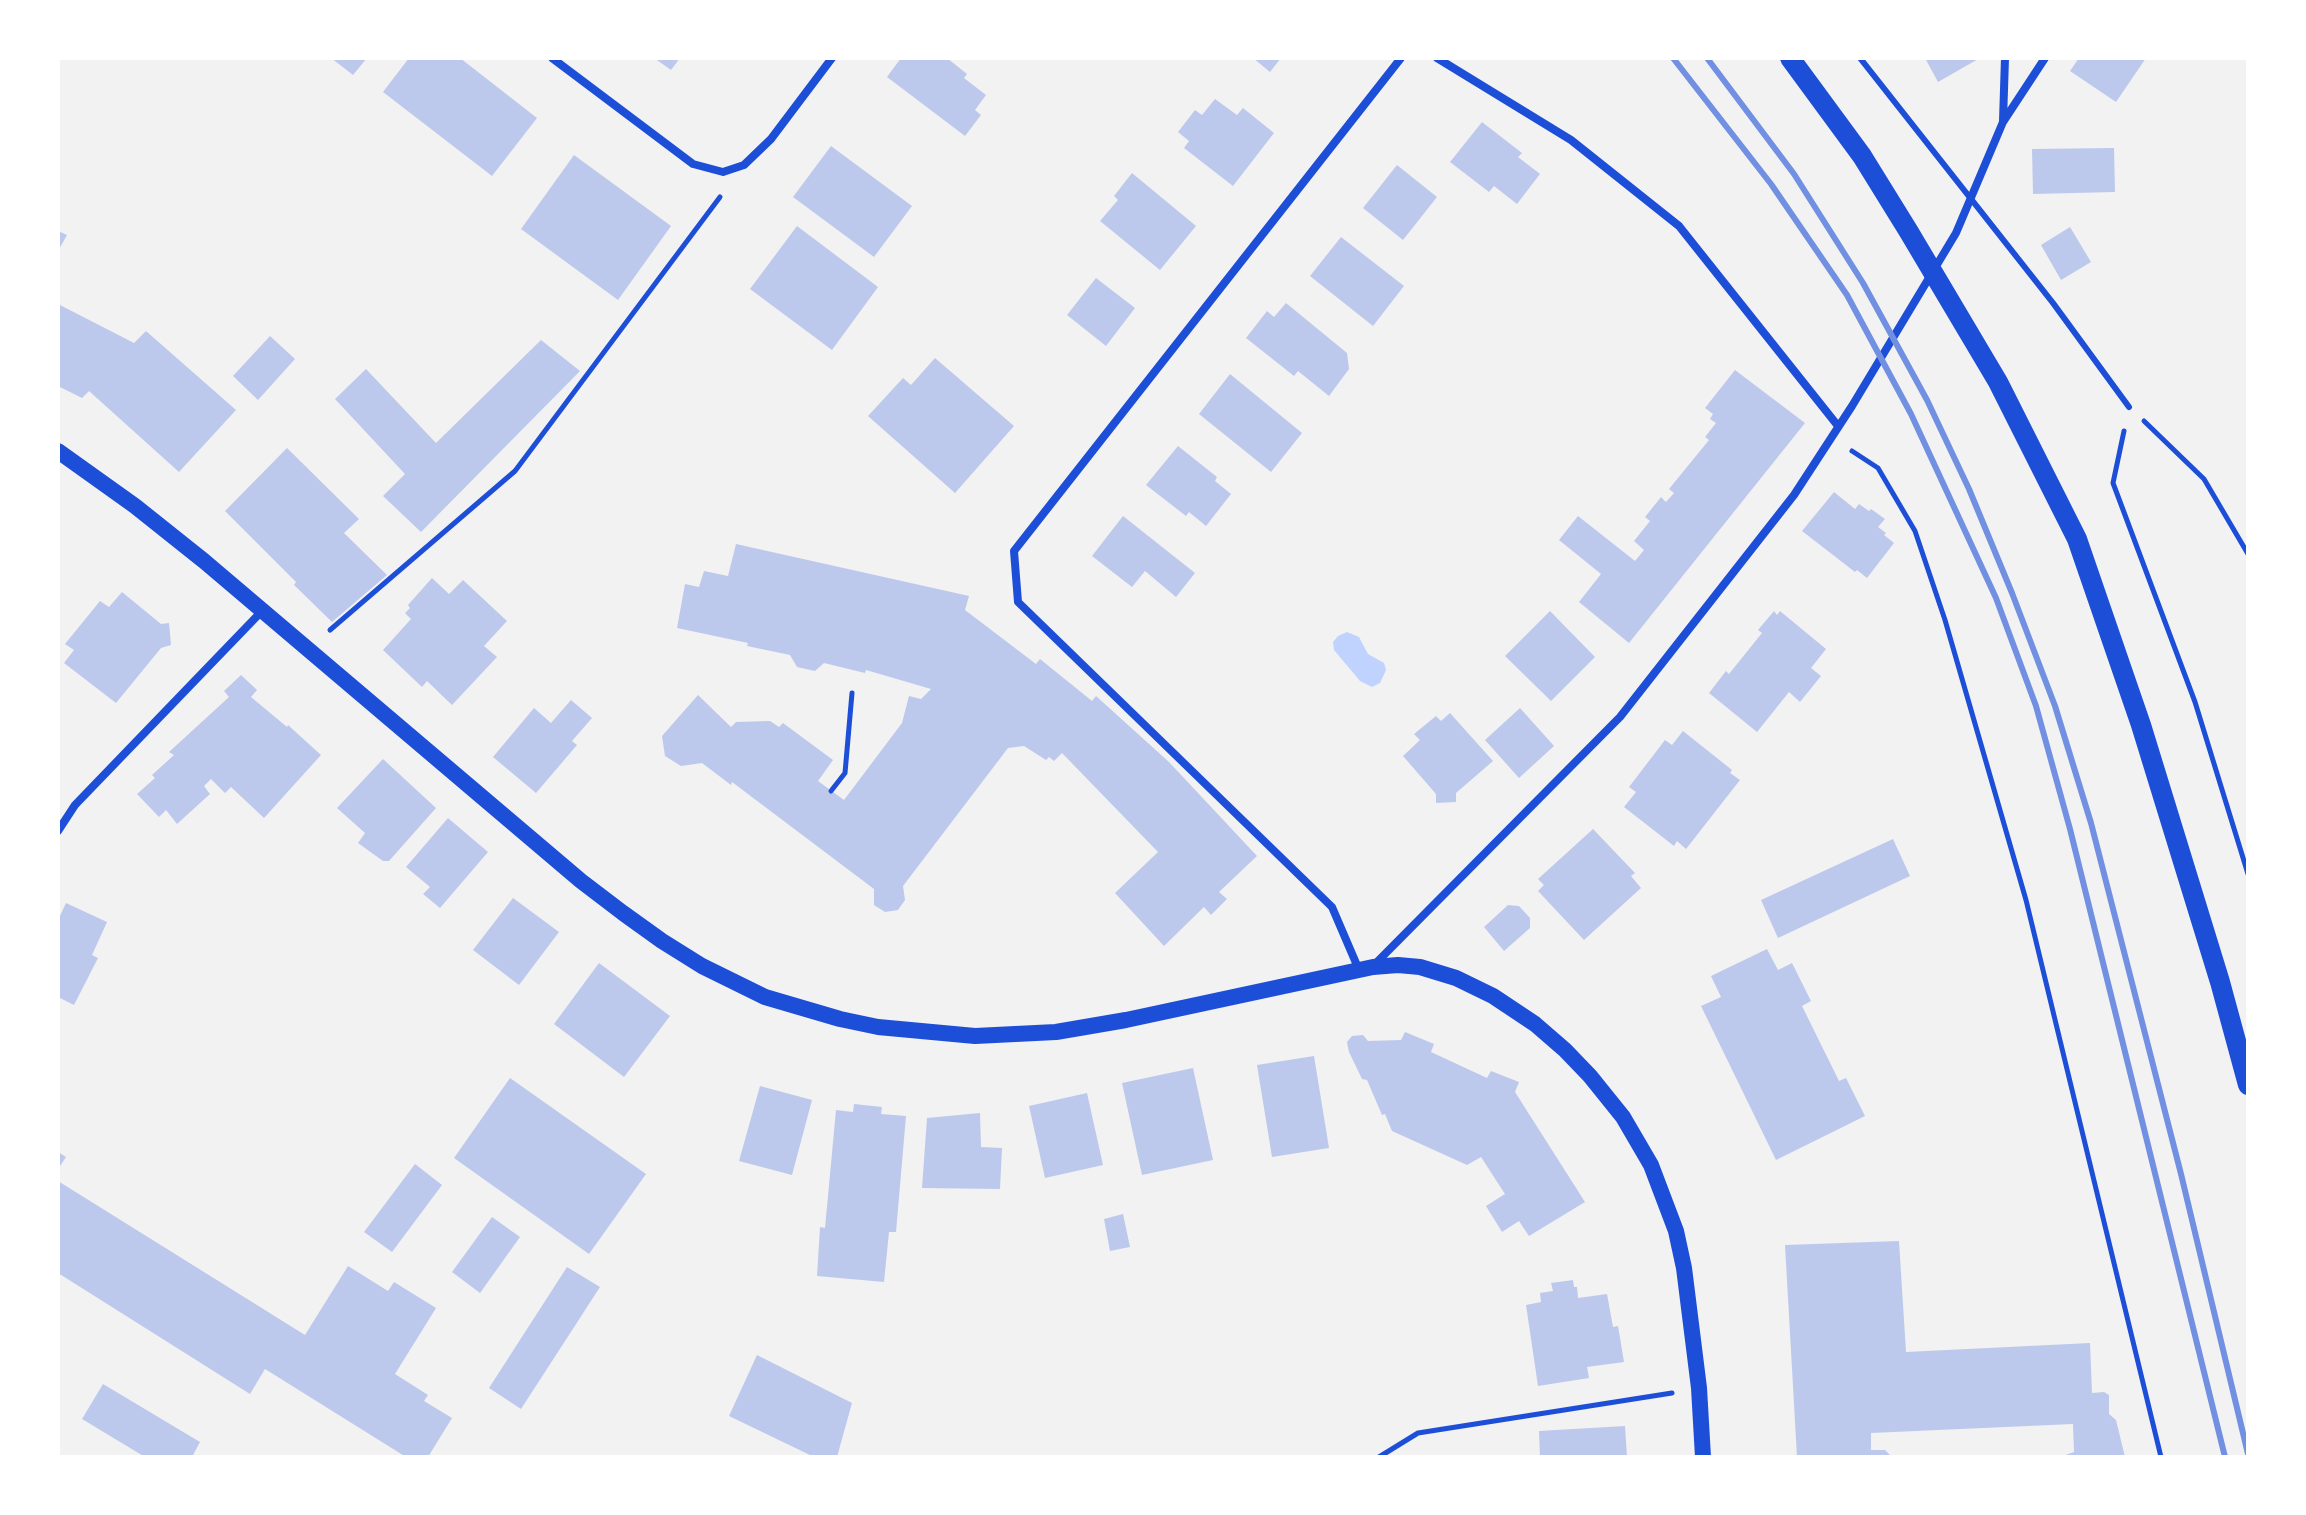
<!DOCTYPE html>
<html>
<head>
<meta charset="utf-8">
<style>
  body { margin:0 }
  #map { position:relative; width:2306px; height:1515px; overflow:hidden; background:#f2f2f2; font-family:Cabin,sans-serif }
  canvas { display:block }
  .frame { position:absolute; inset:0; border:60px solid #fff; pointer-events:none }
</style>
</head>
<body>
<div id="map">
<canvas width="2306" height="1515"></canvas>
<div class="frame"></div>
</div>
<script>
const ctx = document.querySelector('canvas').getContext('2d');
ctx.lineJoin = 'round';
function fillPath(path, color) { ctx.fillStyle = color; ctx.fill(path, 'evenodd'); }
const shape = rows => new Path2D(rows.map(r => 'M' + r).join(''));
function trace(path, color, width, dash) { ctx.strokeStyle = color; ctx.lineWidth = width; ctx.lineCap = dash ? 'butt' : 'round'; ctx.setLineDash(dash || []); ctx.stroke(path); }
fillPath(shape([
  [1347,632,1359,637,1368,654,1384,663,1386,670,1380,683,1372,687,1360,681,1334,650,1333,642,1338,636]
]), '#bfd3fe');
fillPath(shape([
  [331,58,367,58,353,75],
  [409,58,460,58,537,118,492,176,383,92],
  [654,58,680,58,671,70],
  [901,58,947,58,967,74,964,78,986,95,975,110,981,115,965,136,887,77],
  [1253,58,1281,58,1270,72],
  [1925,58,1980,58,1938,82],
  [2079,58,2146,58,2116,102,2070,71],
  [1215,99,1237,115,1243,108,1274,133,1233,186,1184,148,1189,141,1178,132,1195,110,1202,115],
  [1482,122,1522,153,1518,157,1540,174,1517,204,1494,186,1489,192,1450,162],
  [831,146,912,206,874,257,793,197],
  [2114,148,2115,192,2033,194,2032,149],
  [574,155,671,226,618,300,521,229],
  [1397,165,1437,197,1403,240,1363,208],
  [1132,173,1196,226,1160,270,1100,221,1118,200,1114,196],
  [797,226,878,287,832,350,750,289],
  [2070,227,2091,262,2061,280,2041,245],
  [58,231,67,235,58,251],
  [1341,237,1404,286,1373,326,1310,276],
  [1096,278,1135,308,1106,346,1067,315],
  [1286,303,1347,353,1349,369,1329,396,1298,371,1294,376,1246,338,1267,311,1274,317],
  [58,304,134,343,146,331,236,410,179,472,89,391,82,398,58,386],
  [270,336,295,359,258,400,233,376],
  [541,340,580,371,421,532,383,496,405,474,335,399,366,369,436,443],
  [935,358,1014,426,955,493,868,416,903,378,911,385],
  [1735,370,1805,423,1629,643,1579,602,1601,574,1559,540,1578,516,1635,561,1644,550,1634,541,1650,521,1645,517,1661,497,1666,502,1674,493,1669,489,1709,440,1705,437,1716,423,1710,419,1713,414,1705,408],
  [1230,374,1302,433,1271,472,1199,414],
  [1178,446,1217,477,1215,481,1231,494,1206,526,1189,512,1186,516,1146,485],
  [287,448,359,519,344,533,387,575,332,622,294,585,296,582,225,511],
  [1834,492,1855,509,1859,504,1869,511,1871,509,1885,519,1878,527,1886,533,1884,535,1894,543,1867,578,1857,570,1855,572,1802,531],
  [1123,516,1195,573,1176,597,1145,571,1132,587,1092,556],
  [736,544,969,596,965,610,1036,664,1040,659,1092,701,1096,696,1169,762,1257,856,1219,892,1227,899,1211,915,1204,907,1164,946,1115,893,1158,852,1062,753,1054,761,1049,757,1046,760,1024,746,1008,748,903,886,905,900,898,910,885,912,874,905,874,889,732,782,731,785,702,763,681,766,665,756,662,736,698,695,731,727,736,722,770,721,779,727,783,723,833,760,818,781,844,800,902,723,909,696,921,699,931,689,866,670,865,673,824,663,815,671,797,667,790,655,747,646,748,643,677,628,685,584,699,587,704,571,728,576],
  [432,578,449,594,463,580,507,621,484,646,497,657,452,705,427,681,422,687,383,650,411,619,405,613,410,608,408,605],
  [122,592,161,624,169,623,171,645,161,648,116,703,64,663,74,650,65,644,100,601,109,607],
  [1550,611,1595,657,1551,701,1505,656],
  [1774,611,1777,615,1780,611,1826,649,1811,668,1821,676,1800,702,1789,692,1757,732,1709,693,1726,671,1729,674,1762,633,1758,630],
  [241,675,257,690,251,697,287,727,288,725,321,755,264,818,231,787,225,793,211,779,204,786,210,794,177,824,166,810,159,817,137,794,155,778,152,775,174,755,169,752,229,697,224,691],
  [571,700,592,718,572,741,577,745,536,793,493,757,534,708,551,723],
  [1520,708,1554,746,1519,778,1485,740],
  [1450,713,1493,761,1456,793,1456,802,1436,803,1436,794,1403,756,1420,740,1414,734,1436,716,1441,721],
  [1683,731,1732,770,1730,773,1740,780,1686,849,1677,841,1674,846,1624,807,1636,792,1629,787,1665,740,1672,745],
  [383,759,436,808,389,861,383,861,358,843,365,833,337,808],
  [448,818,488,852,440,908,423,894,430,887,406,867],
  [1593,829,1635,873,1631,876,1641,888,1584,940,1538,891,1544,885,1538,879],
  [1893,839,1910,876,1778,938,1761,900],
  [513,898,559,932,519,985,473,950],
  [66,903,107,922,92,955,98,958,74,1005,58,997,58,920],
  [1508,905,1519,906,1530,918,1530,928,1504,951,1484,927],
  [1767,949,1778,970,1792,963,1811,1001,1802,1006,1839,1081,1846,1078,1865,1116,1776,1160,1701,1006,1721,997,1711,976],
  [599,963,670,1016,624,1077,554,1024],
  [1405,1032,1434,1044,1431,1052,1487,1078,1491,1071,1519,1082,1515,1092,1585,1202,1529,1236,1519,1221,1502,1232,1486,1206,1505,1194,1481,1157,1467,1165,1392,1131,1385,1114,1382,1115,1367,1080,1362,1079,1349,1052,1347,1042,1352,1036,1363,1035,1368,1041,1401,1040],
  [1314,1056,1329,1148,1272,1157,1257,1065],
  [1193,1068,1213,1160,1142,1175,1122,1083],
  [510,1078,646,1174,589,1254,454,1158],
  [760,1086,812,1100,792,1175,739,1161],
  [1087,1093,1103,1165,1045,1178,1029,1106],
  [854,1104,882,1107,881,1114,906,1116,896,1232,889,1232,884,1282,817,1276,820,1227,825,1228,836,1110,853,1112],
  [980,1113,981,1147,1002,1148,1000,1189,922,1188,927,1118],
  [58,1152,66,1157,58,1169],
  [415,1164,442,1185,392,1252,364,1232],
  [58,1181,305,1335,348,1266,388,1291,394,1282,436,1308,395,1374,428,1395,424,1401,452,1418,428,1457,406,1457,265,1369,250,1394,58,1273],
  [1123,1214,1130,1247,1110,1251,1104,1219],
  [492,1217,520,1237,480,1293,452,1272],
  [1899,1241,1906,1352,2090,1343,2092,1393,2104,1392,2109,1395,2109,1414,2116,1420,2125,1457,2060,1457,2074,1452,2073,1424,1871,1433,1871,1450,1885,1450,1892,1457,1797,1457,1785,1245],
  [567,1267,600,1287,521,1409,489,1388],
  [1573,1280,1574,1287,1577,1287,1578,1298,1607,1294,1613,1327,1618,1326,1624,1362,1587,1367,1589,1378,1538,1386,1526,1305,1541,1302,1540,1293,1553,1291,1551,1283],
  [757,1355,852,1403,837,1457,814,1457,729,1416],
  [103,1384,200,1442,192,1457,145,1457,82,1419],
  [1625,1426,1627,1457,1540,1457,1539,1431]
]), '#bdc9ec');
trace(shape([
  [2144,421,2204,479,2248,554],
  [2124,431,2113,483,2195,702,2248,874],
  [1852,451,1878,468,1915,531,1945,620,2026,900,2161,1457],
  [330,630,515,471,720,197],
  [831,791,845,773,852,693],
  [1379,1457,1418,1433,1672,1393]
]), '#1d4ed8', 5);
trace(shape([
  [1860,58,2053,303,2129,407]
]), '#1d4ed8', 6);
trace(shape([
  [552,58,693,164,723,172,744,165,771,139,832,58],
  [1437,58,1571,140,1679,226,1838,426],
  [2003,121,2005,58],
  [58,831,75,805,262,611],
  [1375,964,1620,717,1794,495,1852,406,1956,233,2003,122,2045,58],
  [1359,970,1332,907,1018,602,1014,551,1401,58]
]), '#1d4ed8', 8);
trace(shape([
  [58,451,135,506,204,561,581,881,623,913,662,941,702,966,765,997,840,1019,878,1027,975,1036,1056,1032,1126,1020,1373,967,1398,965,1420,967,1456,978,1493,996,1535,1024,1565,1050,1590,1076,1623,1117,1651,1165,1676,1231,1684,1268,1699,1388,1703,1457]
]), '#1d4ed8', 16);
trace(shape([
  [1790,58,1862,156,1909,232,1998,382,2077,539,2141,725,2220,982,2248,1085]
]), '#1d4ed8', 20);
trace(shape([
  [1673,58,1771,184,1847,295,1911,414,1996,598,2036,706,2070,829,2225,1457],
  [1707,58,1794,174,1863,283,1927,400,1969,489,2012,593,2055,706,2091,823,2181,1174,2248,1454]
]), '#7290e2', 6);
</script>
</body>
</html>
